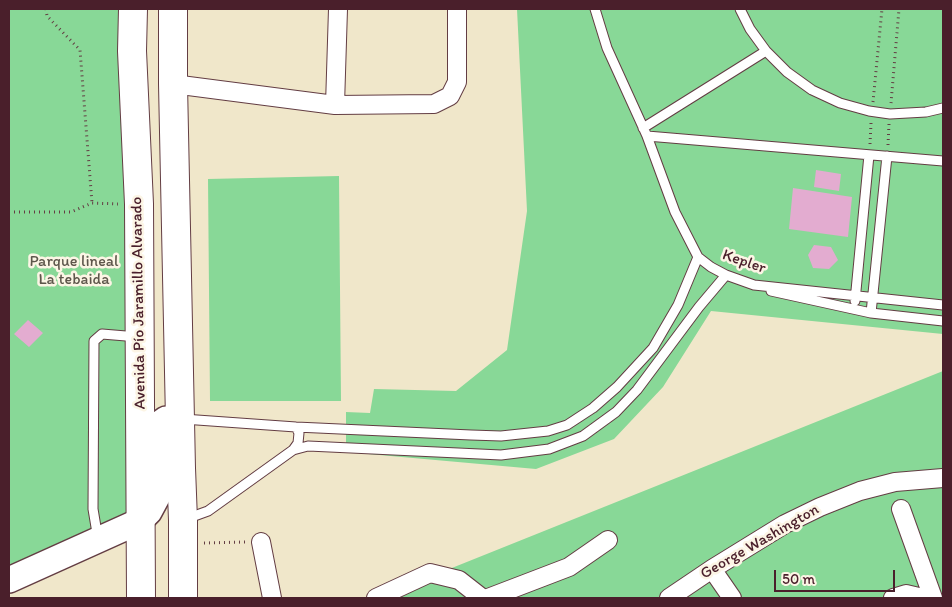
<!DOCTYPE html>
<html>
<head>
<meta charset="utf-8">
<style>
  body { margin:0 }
  #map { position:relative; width:952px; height:607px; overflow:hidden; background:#f0e7ca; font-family:Itim,sans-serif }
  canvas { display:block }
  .frame { position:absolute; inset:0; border:10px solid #4a1f2b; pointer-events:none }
  .scale { position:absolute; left:774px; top:570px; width:121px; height:22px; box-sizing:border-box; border:2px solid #4a1f2b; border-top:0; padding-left:6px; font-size:15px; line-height:18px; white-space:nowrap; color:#4a1f2b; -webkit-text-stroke:4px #fcf5e5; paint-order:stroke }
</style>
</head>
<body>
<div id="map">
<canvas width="952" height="607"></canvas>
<div class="frame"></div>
<div class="scale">50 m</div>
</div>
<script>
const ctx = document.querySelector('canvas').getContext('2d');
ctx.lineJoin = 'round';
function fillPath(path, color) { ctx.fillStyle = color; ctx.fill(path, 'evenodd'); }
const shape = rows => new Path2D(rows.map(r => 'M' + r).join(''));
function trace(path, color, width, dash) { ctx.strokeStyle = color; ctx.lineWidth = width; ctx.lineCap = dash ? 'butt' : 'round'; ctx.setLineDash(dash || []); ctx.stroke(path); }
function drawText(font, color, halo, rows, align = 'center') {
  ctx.font = font + ' Itim,sans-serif'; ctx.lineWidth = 5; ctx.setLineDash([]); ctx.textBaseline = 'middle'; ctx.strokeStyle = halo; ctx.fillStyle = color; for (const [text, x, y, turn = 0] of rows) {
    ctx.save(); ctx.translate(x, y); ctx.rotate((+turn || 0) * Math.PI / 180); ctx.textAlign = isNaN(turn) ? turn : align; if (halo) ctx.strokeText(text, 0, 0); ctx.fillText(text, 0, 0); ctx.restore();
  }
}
fillPath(shape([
  [9,9,133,9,140,521,9,580],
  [517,9,943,9,943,334,711,311,663,387,614,439,536,469,346,452,346,412,370,413,374,389,456,391,507,350,527,211],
  [339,176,341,401,210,401,208,179],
  [943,371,943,598,377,598]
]), '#88d897');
fillPath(shape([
  [816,170,841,174,839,191,814,187],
  [793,188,852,197,848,237,789,229],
  [814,245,831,247,838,260,829,269,813,268,808,255],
  [28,320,43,333,29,347,14,334]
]), '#e3acd0');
const service = shape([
  [595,9,607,48,647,136,675,212,698,257,711,267,726,275,754,285,943,305],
  [740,9,750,29,766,51,787,72,812,90,840,103,869,111,890,114,926,112,943,108],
  [643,128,766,51],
  [647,136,943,161],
  [771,291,871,313,943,321],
  [855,301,869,155],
  [871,313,887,156],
  [183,419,296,427,471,435,501,436,548,431,567,425,593,408,617,387,653,348,678,305,698,257],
  [293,450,298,443,299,433,296,427],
  [186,519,208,511,293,450,308,446,501,455,549,449,583,436,616,412,637,390,699,307,726,275],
  [98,539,93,509,94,341,102,334,138,337]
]);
const minor = shape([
  [173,84,335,105,434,104,450,96,457,82,457,9],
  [335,105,338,9],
  [901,509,933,598],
  [261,542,272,598],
  [712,569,732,598],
  [376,598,430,573,459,580,482,598],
  [488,598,569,567,608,540],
  [669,598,712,569,785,524,820,507,860,491,895,482,943,478],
  [893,598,906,594,923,598]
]);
const secondary = shape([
  [9,580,140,521,149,512,162,488,158,433,159,424,166,419,180,419]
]);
const primary = shape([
  [133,9,132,51,139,204,141,598],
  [173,9,173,84,181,468,183,520,183,598]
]);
trace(service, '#633d43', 11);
trace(minor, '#633d43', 20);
trace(secondary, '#633d43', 28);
trace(primary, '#633d43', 30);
trace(shape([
  [46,9,47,16,80,50,92,203],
  [873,102,882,9],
  [891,103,899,9],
  [870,144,871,123],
  [888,145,889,124],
  [9,212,71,212,92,203,118,204],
  [204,543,245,542]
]), '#633d43', 3, [1, 4]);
trace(service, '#fff', 9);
trace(minor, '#fff', 18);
trace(secondary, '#fff', 25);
trace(primary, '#fff', 28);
drawText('16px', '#5d564b', '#fcf5e5', [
  ["Parque lineal",74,262],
  ["La tebaida",74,280]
]);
drawText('16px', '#4a1f2b', '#fcf5e5', [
  ["Kepler",744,262,19],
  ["Avenida Pío Jaramillo Alvarado",139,303,-91],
  ["George Washington",760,542,-30]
]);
</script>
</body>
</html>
